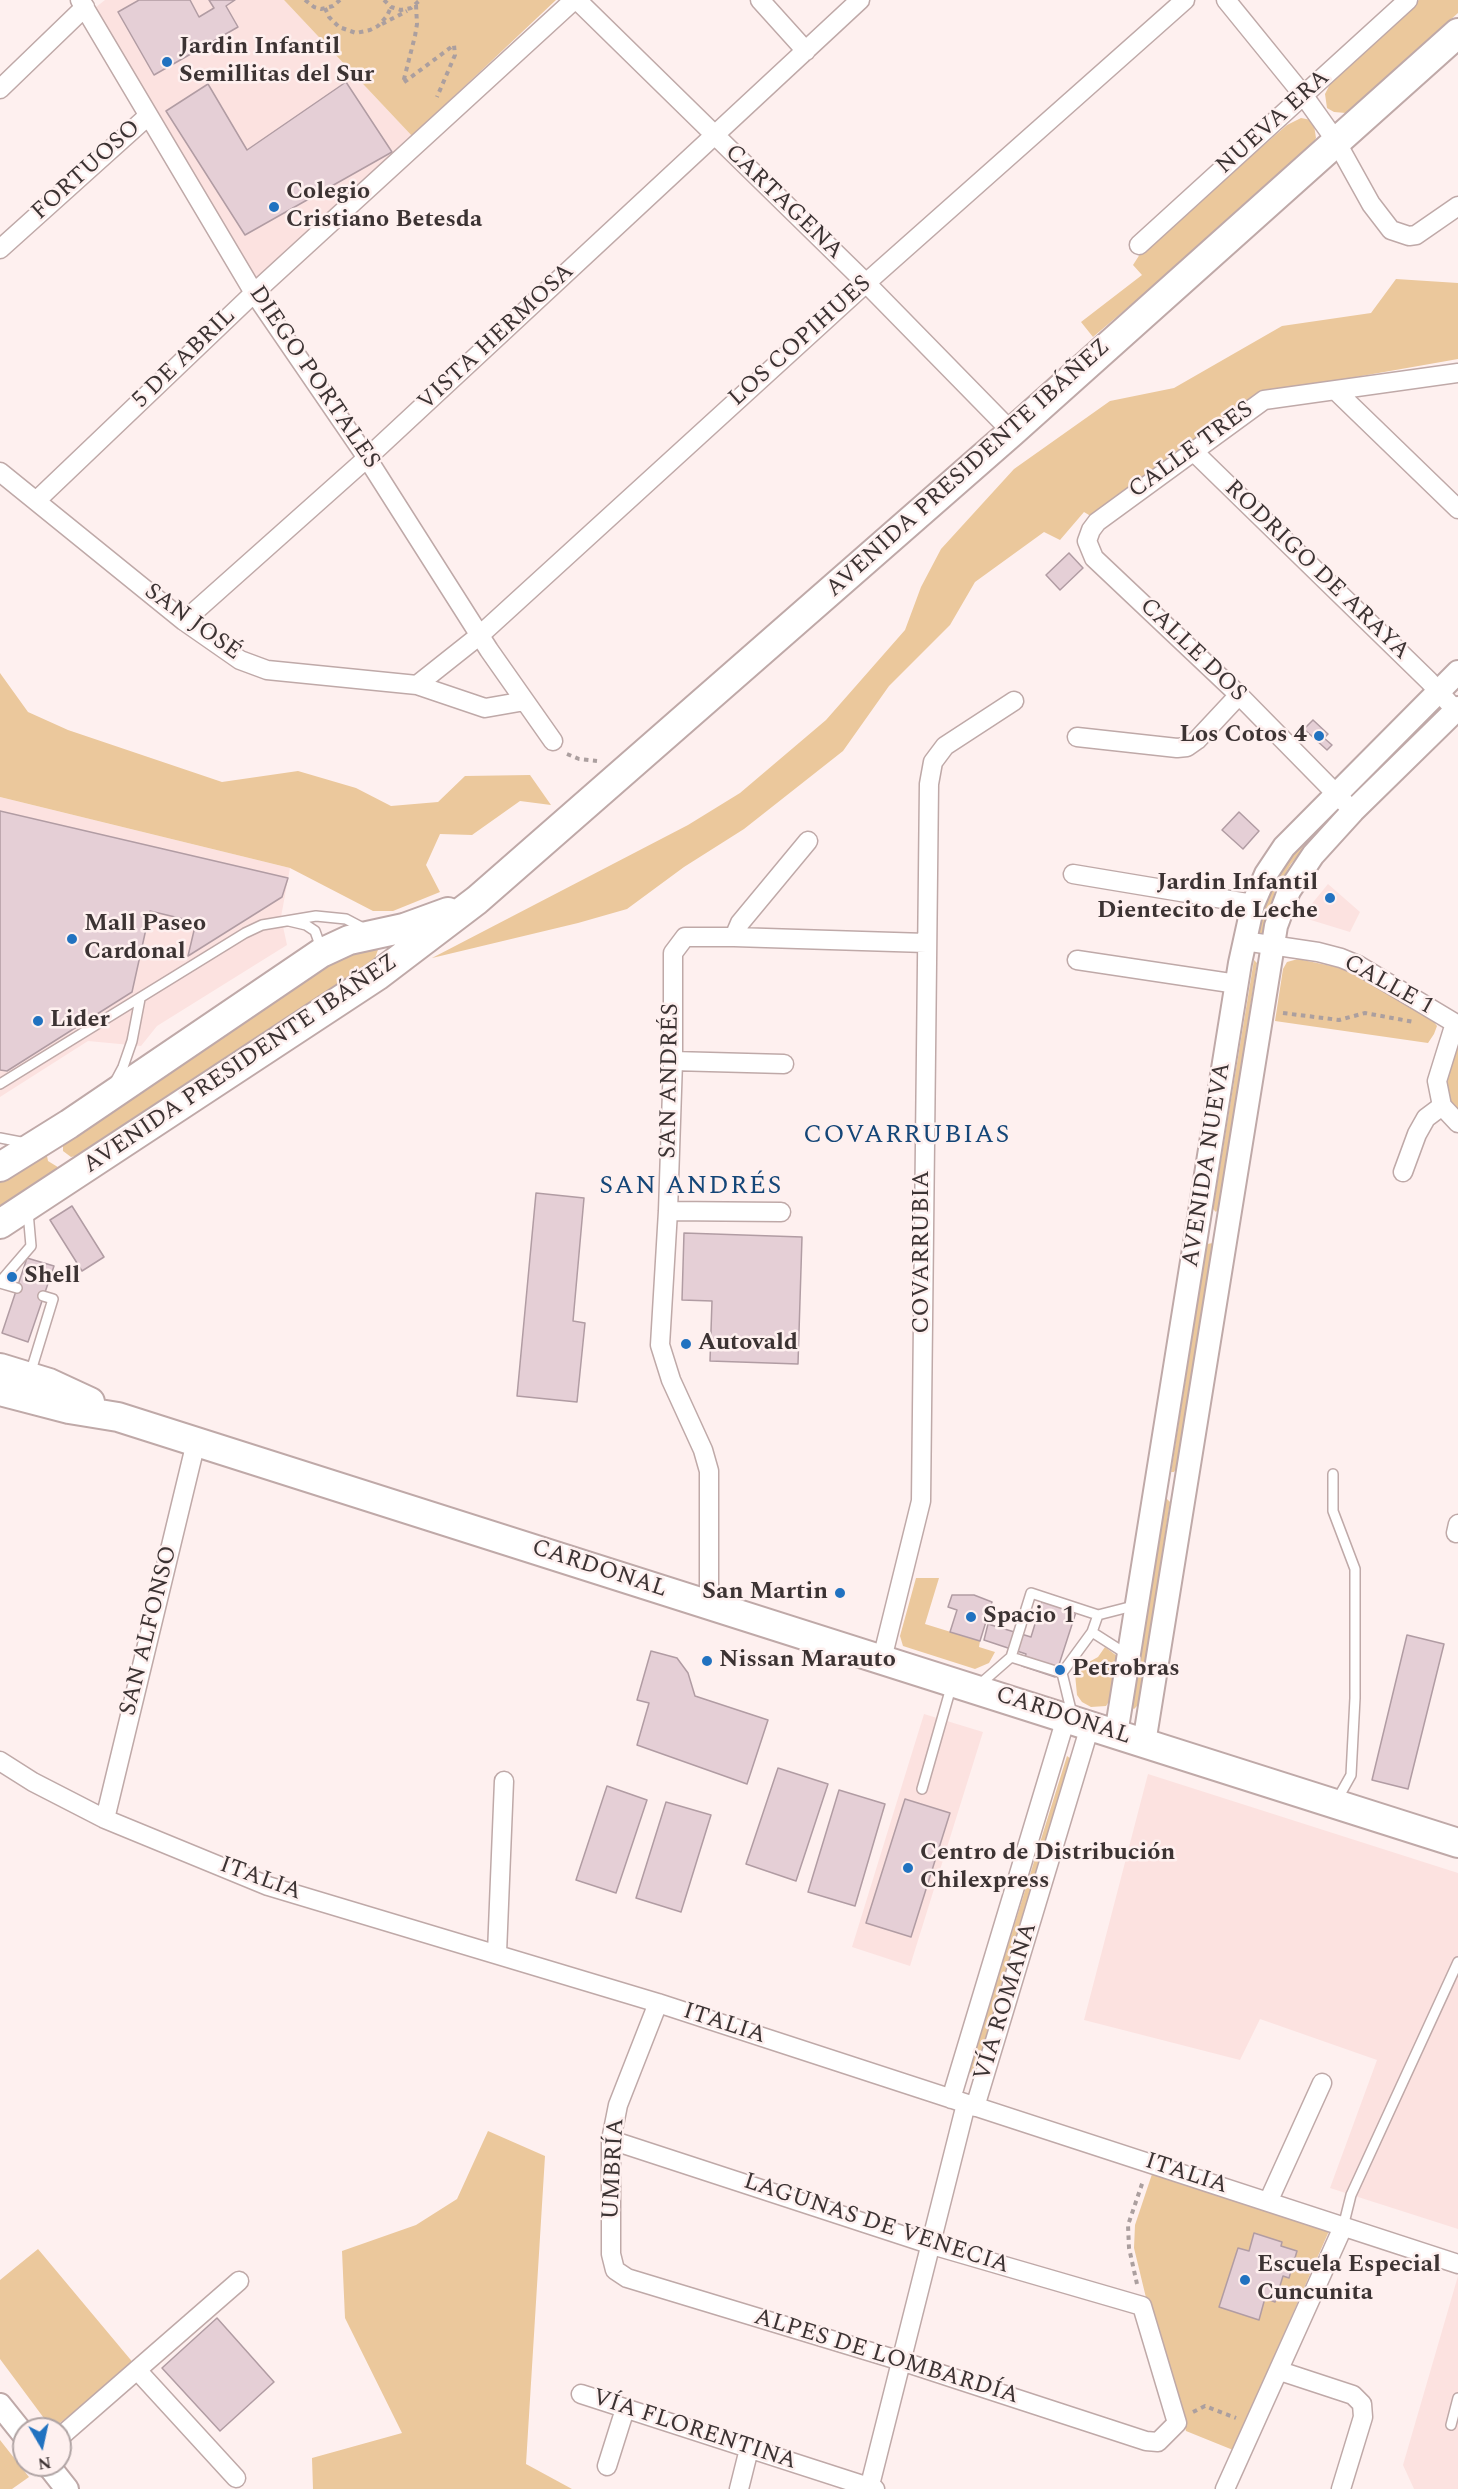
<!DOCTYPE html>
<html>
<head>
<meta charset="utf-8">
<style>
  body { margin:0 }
  #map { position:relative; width:1458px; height:2489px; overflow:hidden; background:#fef0ef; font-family:Spectral,serif }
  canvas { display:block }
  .north { position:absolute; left:12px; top:2417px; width:60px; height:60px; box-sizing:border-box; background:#fef0ef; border:2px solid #b0a4a4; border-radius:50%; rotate:171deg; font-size:16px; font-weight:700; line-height:24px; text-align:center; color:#3c3333 }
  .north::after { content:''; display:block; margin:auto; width:21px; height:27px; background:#2172c0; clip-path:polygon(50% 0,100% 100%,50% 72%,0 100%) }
</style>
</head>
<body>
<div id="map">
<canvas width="1458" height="2489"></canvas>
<div class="north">N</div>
</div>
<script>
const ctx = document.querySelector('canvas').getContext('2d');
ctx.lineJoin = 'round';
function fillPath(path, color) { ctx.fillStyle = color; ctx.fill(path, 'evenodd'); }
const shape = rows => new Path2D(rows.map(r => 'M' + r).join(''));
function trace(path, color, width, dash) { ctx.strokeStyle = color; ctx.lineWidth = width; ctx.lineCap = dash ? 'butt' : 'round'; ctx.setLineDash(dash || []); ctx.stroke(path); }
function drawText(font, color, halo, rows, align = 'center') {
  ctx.font = font + ' Spectral,serif'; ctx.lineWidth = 5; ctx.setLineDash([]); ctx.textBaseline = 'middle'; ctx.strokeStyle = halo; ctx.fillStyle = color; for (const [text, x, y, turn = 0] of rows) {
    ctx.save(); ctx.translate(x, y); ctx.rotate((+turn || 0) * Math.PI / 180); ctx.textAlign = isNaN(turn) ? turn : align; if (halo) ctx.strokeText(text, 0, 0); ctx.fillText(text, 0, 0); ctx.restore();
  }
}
fillPath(shape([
  [105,0,284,0,412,136,257,279,91,11],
  [0,797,290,868,281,917,287,945,157,1026,141,1046,88,1041,0,1097],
  [1328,884,1360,912,1350,932,1301,917],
  [924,1714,983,1732,910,1966,852,1947],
  [1148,1774,1458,1873,1458,2229,1330,2188,1377,2060,1260,2019,1240,2060,1084,2020],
  [1458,2276,1458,2489,1414,2489,1403,2465]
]), '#fce2e0');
fillPath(shape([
  [284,0,556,0,412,136],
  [1419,0,1458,0,1458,13,1346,113,1334,112,1327,108,1325,94,1331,82],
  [1301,118,1311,120,1314,125,1316,138,1313,143,1165,276,1093,337,1081,322,1142,275,1133,265,1142,251,1287,125],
  [1396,279,1458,283,1458,359,1265,393,1094,518,1084,512,1060,540,1044,532,975,582,950,625,889,686,843,751,744,829,684,867,627,909,578,923,432,958,688,825,740,793,826,720,905,630,921,587,941,549,1014,469,1110,401,1174,388,1282,326,1371,313],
  [0,673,28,712,68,730,222,782,298,771,356,788,391,806,438,802,465,776,530,775,551,805,520,801,472,835,440,834,426,865,440,892,393,911,373,911,290,868,0,797],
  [1327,820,1291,864,1275,891,1265,930,1263,934,1259,933,1257,931,1261,914,1272,884,1295,849],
  [379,947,375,958,360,972,76,1156,71,1157,63,1151,63,1141,300,982,347,953],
  [1298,959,1346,969,1431,1018,1437,1026,1434,1034,1428,1043,1275,1021,1283,969,1287,962],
  [1254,960,1257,963,1219,1208,1216,1212,1213,1209],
  [1458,1040,1458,1118,1443,1091],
  [46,1151,48,1161,61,1169,0,1215,0,1179],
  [1213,1243,1177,1467,1174,1472,1171,1472,1207,1244],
  [1166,1498,1170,1502,1139,1704,1134,1709,1131,1707,1163,1500],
  [916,1578,939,1578,925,1624,980,1641,979,1647,995,1652,989,1663,975,1669,903,1646,900,1636],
  [1105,1647,1117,1656,1118,1666,1112,1697,1106,1706,1091,1707,1082,1702,1077,1695,1075,1674,1080,1667,1098,1657],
  [1067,1756,1071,1759,976,2072,971,2073,969,2070],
  [488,2131,545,2156,526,2464,572,2489,313,2489,312,2458,402,2433,345,2318,342,2251,416,2225,457,2199],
  [1152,2174,1329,2231,1233,2450,1186,2431,1148,2306,1134,2248,1135,2225],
  [38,2249,135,2365,52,2429,0,2359,0,2280],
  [0,2440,29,2477,12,2489,0,2489]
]), '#ebc89c');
const building = shape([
  [139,0,190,0,199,17,214,8,209,0,235,0,226,6,238,27,154,75,118,12,139,0],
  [346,82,392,152,245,235,166,111,208,84,247,150,346,82],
  [1069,553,1083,568,1060,590,1046,575,1069,553],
  [1313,720,1328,734,1324,738,1332,745,1327,750,1304,729,1313,720],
  [0,811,288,878,282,897,188,956,196,922,150,911,132,992,7,1071,0,1070,0,811],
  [1239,812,1259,831,1243,849,1222,830,1239,812],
  [536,1193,584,1198,573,1321,585,1323,577,1402,517,1396,536,1193],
  [72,1206,104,1257,82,1271,50,1220,72,1206],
  [684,1233,802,1237,798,1364,710,1361,712,1301,682,1300,684,1233],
  [27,1258,54,1266,28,1342,2,1333,27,1258],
  [952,1595,974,1595,992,1602,980,1641,950,1632,957,1610,948,1607,952,1595],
  [1043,1598,1077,1609,1055,1677,1022,1666,1026,1654,984,1640,988,1624,1031,1637,1043,1598],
  [1407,1635,1444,1644,1408,1789,1372,1780,1407,1635],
  [651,1651,677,1658,688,1673,695,1696,768,1720,747,1784,637,1745,649,1703,637,1700,651,1651],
  [778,1768,828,1784,796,1881,746,1864,778,1768],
  [607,1786,647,1800,616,1893,576,1880,607,1786],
  [839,1790,885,1804,855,1906,808,1892,839,1790],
  [905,1799,950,1813,911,1937,866,1923,905,1799],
  [666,1802,711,1815,681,1912,636,1898,666,1802],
  [1254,2233,1282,2242,1281,2246,1297,2251,1289,2278,1283,2276,1275,2302,1265,2298,1259,2320,1219,2307,1238,2248,1249,2251,1254,2233],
  [217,2318,274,2382,220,2431,162,2368,217,2318]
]);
fillPath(building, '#e5cfd6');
trace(building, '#b19ca3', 1.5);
const service = shape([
  [289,921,306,925,315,931,321,948],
  [115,1082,123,1067,132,1041,140,999],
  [0,1084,245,933,262,925,316,916,346,919,365,929],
  [0,1138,26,1143],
  [0,1282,31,1246,28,1212],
  [0,1283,17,1288],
  [30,1374,53,1299,43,1296],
  [1333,1474,1333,1511,1355,1569,1355,1698,1351,1775,1337,1800],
  [1092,1632,1128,1655],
  [1011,1657,1062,1673],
  [979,1685,1011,1657,1031,1593,1098,1615,1137,1605],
  [1072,1714,1062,1673,1092,1632,1098,1615],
  [922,1789,952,1684],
  [1343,2227,1351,2195,1458,1962],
  [1451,2425,1458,2398]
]);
const minor = shape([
  [80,0,254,293,367,458,489,650,553,741],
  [577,0,866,283,1012,432],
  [760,0,806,51],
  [1226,0,1304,96,1336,141,1371,204,1391,230,1409,236,1416,235,1458,206],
  [0,89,85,7],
  [1139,245,1408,0],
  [0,249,148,116],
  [1335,390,1458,509],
  [1192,450,1429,681,1458,713],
  [0,472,184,621,240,660,267,670,417,685,485,708,525,701],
  [36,501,254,293,574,0],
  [184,621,367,458,860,0],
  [417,685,480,635,866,283,1185,0],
  [1077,737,1177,748,1187,747,1197,740,1239,695],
  [1353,811,1239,695,1094,558,1087,541,1091,530,1097,522,1264,400,1458,373],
  [1073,874,1253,904],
  [734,937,740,923,808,841],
  [1244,941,1318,952,1341,958,1358,965,1458,1025],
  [1077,960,1237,984],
  [1455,1023,1437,1081,1442,1106,1458,1123],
  [673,1061,784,1064],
  [1403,1172,1417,1134,1426,1118,1442,1106],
  [668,1211,781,1212],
  [1456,1533,1458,1524],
  [709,1605,709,1471,703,1450,671,1380,660,1345,668,1211,673,1061,673,953,685,937,734,937,926,943],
  [882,1659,921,1501,929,784,933,762,945,746,1014,701],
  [0,1761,33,1782,105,1819,268,1886,658,2003,1458,2264],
  [105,1819,196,1442],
  [497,1953,504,1781],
  [951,2099,1066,1718],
  [975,2107,1090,1726],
  [611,2140,932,2245,1142,2306,1177,2423,1158,2442,1146,2441,901,2361,627,2278,615,2270,611,2254,611,2140,618,2105,658,2003],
  [1268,2202,1322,2083],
  [137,2370,236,2478],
  [1280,2371,1353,2395,1362,2404,1363,2417,1341,2489],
  [581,2394,875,2489],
  [60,2437,239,2281],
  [607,2466,625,2409],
  [739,2489,749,2449],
  [869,2489,966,2104],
  [1225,2489,1343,2227]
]);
const tertiary = shape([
  [1116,1734,1240,963,1253,904,1266,874,1284,847,1458,672],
  [1144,1743,1276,926,1289,891,1313,855,1353,811,1458,708],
  [0,2405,24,2435],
  [48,2465,67,2489]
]);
const primary = shape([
  [0,1167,69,1124,321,953,349,940,404,928,448,912],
  [0,1224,377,976,477,900,1012,432,1458,33],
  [0,1368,49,1383,90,1402],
  [0,1391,69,1409,118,1417,1458,1843]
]);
trace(service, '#bfa9a8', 12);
trace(minor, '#bfa9a8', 21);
trace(tertiary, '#bfa9a8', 26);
trace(primary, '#bfa9a8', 32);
trace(shape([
  [305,0,314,7,321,9,333,6,340,0],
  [384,0,391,7,401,10,411,8,420,0],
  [416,5,417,24,415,36,403,83,454,45,455,55,437,97],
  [325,8,329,17,339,27,356,33,370,30,378,26,387,16,391,7],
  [382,24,407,11],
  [567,754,579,759,597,761],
  [1283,1013,1339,1020,1365,1013,1414,1022],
  [1137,2284,1129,2248,1128,2225,1143,2181],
  [1193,2412,1205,2406,1236,2418]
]), '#ab9f9f', 4, [4.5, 4.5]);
trace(service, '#fff', 9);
trace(minor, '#fff', 18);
trace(tertiary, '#fff', 22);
trace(primary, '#fff', 28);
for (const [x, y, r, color] of [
  [167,62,6,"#2172c0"],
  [274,207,6,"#2172c0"],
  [1319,736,6,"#2172c0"],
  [1330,898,6,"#2172c0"],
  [72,939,6,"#2172c0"],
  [38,1021,6,"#2172c0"],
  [12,1277,6,"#2172c0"],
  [686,1344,6,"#2172c0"],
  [840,1593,6,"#2172c0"],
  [971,1617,6,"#2172c0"],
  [707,1661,6,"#2172c0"],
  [1060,1670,6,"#2172c0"],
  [908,1868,6,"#2172c0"],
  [1245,2280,6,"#2172c0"]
]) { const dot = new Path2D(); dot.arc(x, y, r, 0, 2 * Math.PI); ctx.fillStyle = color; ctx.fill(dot); trace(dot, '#fef0ef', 2); }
drawText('bold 24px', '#3c3333', '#fef0ef', [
  ["Jardin Infantil",179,48],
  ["Semillitas del Sur",179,76],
  ["Colegio",286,193],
  ["Cristiano Betesda",286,221],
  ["Los Cotos 4",1307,736,"right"],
  ["Jardin Infantil",1318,884,"right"],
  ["Dientecito de Leche",1318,912,"right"],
  ["Mall Paseo",84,925],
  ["Cardonal",84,953],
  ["Lider",50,1021],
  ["Shell",24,1277],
  ["Autovald",698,1344],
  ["San Martin",828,1593,"right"],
  ["Spacio 1",983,1617],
  ["Nissan Marauto",719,1661],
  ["Petrobras",1072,1670],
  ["Centro de Distribución",920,1854],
  ["Chilexpress",920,1882],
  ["Escuela Especial",1257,2266],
  ["Cuncunita",1257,2294]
], 'left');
drawText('24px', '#3c3333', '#fef0ef', [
  ["NUEVA ERA",1274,123,-42],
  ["FORTUOSO",87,171,-42],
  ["CARTAGENA",783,203,44],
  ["VISTA HERMOSA",497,338,-43],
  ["LOS COPIHUES",801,342,-42],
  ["5 DE ABRIL",185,359,-44],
  ["DIEGO PORTALES",313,378,56],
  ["CALLE TRES",1192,451,-36],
  ["AVENIDA PRESIDENTE IBÁÑEZ",969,469,-42],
  ["RODRIGO DE ARAYA",1316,571,44],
  ["SAN JOSÉ",192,623,36],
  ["CALLE DOS",1192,651,44],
  ["CALLE 1",1388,986,29],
  ["AVENIDA PRESIDENTE IBÁÑEZ",241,1065,-34],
  ["SAN ANDRÉS",671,1081,-89],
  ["AVENIDA NUEVA",1208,1165,-81],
  ["COVARRUBIA",923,1252,-90],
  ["CARDONAL",599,1570,18],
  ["SAN ALFONSO",150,1631,-76],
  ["CARDONAL",1063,1717,18],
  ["ITALIA",260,1880,20],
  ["VÍA ROMANA",1007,2002,-73],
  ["ITALIA",724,2025,18],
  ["UMBRÍA",615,2169,-87],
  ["ITALIA",1186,2175,18],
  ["LAGUNAS DE VENECIA",876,2225,18],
  ["ALPES DE LOMBARDÍA",886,2358,17],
  ["VÍA FLORENTINA",694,2431,18]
]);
ctx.letterSpacing = '1.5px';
drawText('26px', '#144678', '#fef0ef', [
  ["COVARRUBIAS",907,1137],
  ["SAN ANDRÉS",691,1188]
]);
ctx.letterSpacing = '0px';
</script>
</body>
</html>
